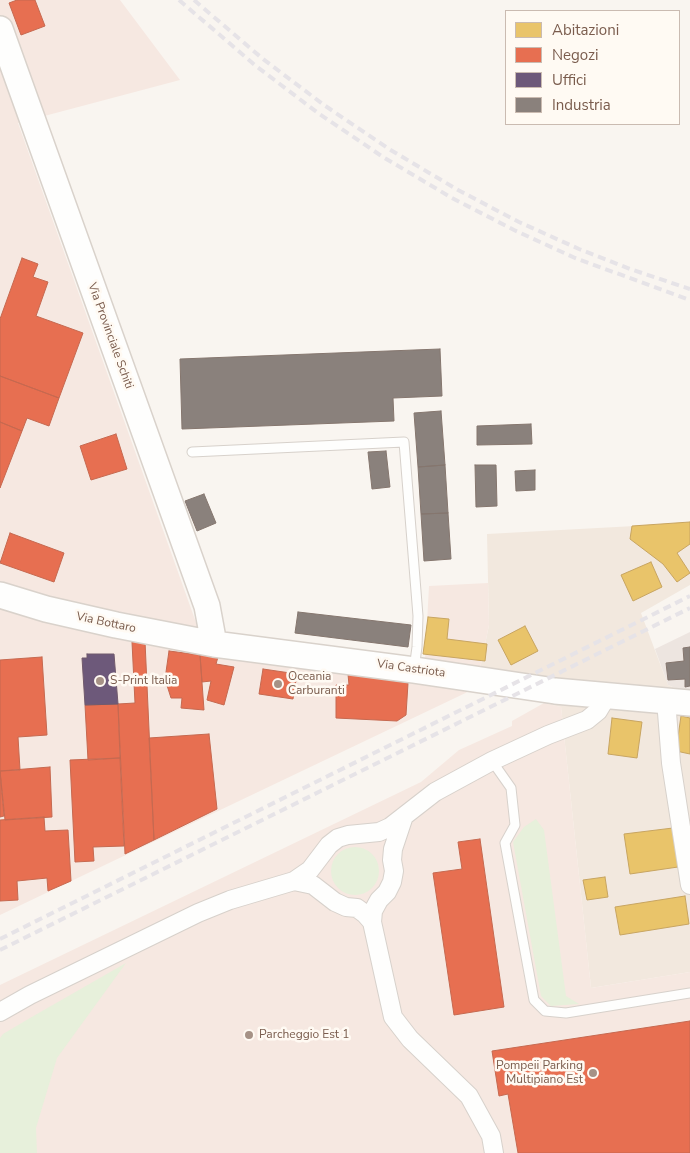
<!DOCTYPE html>
<html>
<head>
<meta charset="utf-8">
<style>
  body { margin:0 }
  #map { position:relative; width:690px; height:1153px; overflow:hidden; background:#f9f5f0; font-family:"Nunito Sans",sans-serif }
  canvas { display:block }
  .legend { position:absolute; left:505px; top:10px; width:175px; height:115px; box-sizing:border-box; background:#fffaf3; border:1px solid #cabbb1; margin:0; padding:6px 9px; list-style:none; font-size:15px; color:#7a5c4d }
  .legend li { display:flex; align-items:center; gap:10px; height:25px }
  .legend b { width:25px; border:1px solid #cabbb1 }
</style>
</head>
<body>
<div id="map">
<canvas width="690" height="1153"></canvas>
<ul class="legend">
<li><b style="height:14px;background:#e9c46a"></b>Abitazioni</li>
<li><b style="height:14px;background:#e76f51"></b>Negozi</li>
<li><b style="height:14px;background:#6d597a"></b>Uffici</li>
<li><b style="height:14px;background:#8a817c"></b>Industria</li>
</ul>
</div>
<script>
const ctx = document.querySelector('canvas').getContext('2d');
ctx.lineJoin = 'round';
function fillPath(path, color) { ctx.fillStyle = color; ctx.fill(path, 'evenodd'); }
const shape = rows => new Path2D(rows.map(r => 'M' + r).join(''));
function trace(path, color, width, dash) { ctx.strokeStyle = color; ctx.lineWidth = width; ctx.lineCap = dash ? 'butt' : 'round'; ctx.setLineDash(dash || []); ctx.stroke(path); }
function drawText(font, color, halo, rows, align = 'center') {
  ctx.font = font + ' "Nunito Sans",sans-serif'; ctx.lineWidth = 5; ctx.setLineDash([]); ctx.textBaseline = 'middle'; ctx.strokeStyle = halo; ctx.fillStyle = color; for (const [text, x, y, turn = 0] of rows) {
    ctx.save(); ctx.translate(x, y); ctx.rotate((+turn || 0) * Math.PI / 180); ctx.textAlign = isNaN(turn) ? turn : align; if (halo) ctx.strokeText(text, 0, 0); ctx.fillText(text, 0, 0); ctx.restore();
  }
}
fillPath(shape([
  [690,523,690,585,641,613,668,685,690,694,690,972,591,988,561,707,476,688,489,625,487,534]
]), '#f2e8de');
fillPath(shape([
  [0,0,120,0,180,80,18,123,199,631,425,660,429,586,488,583,489,625,476,688,0,915],
  [544,703,561,707,591,988,690,972,690,1153,0,1153,0,985,421,782,459,750,512,726,512,721]
]), '#f6e8e1');
fillPath(shape([
  [690,632,690,694,668,685,655,649]
]), '#ede5e0');
fillPath(shape([
  [536,819,544,830,566,996,579,1004,551,1006,541,996,513,842,524,827],
  '331 871a24 24 0 1 1 48 0a24 24 0 1 1-48 0Z',
  [126,963,57,1058,36,1128,37,1153,0,1153,0,1038,3,1034,30,1018]
]), '#e7f0db');
const homes = shape([
  [690,522,690,544,677,553,690,573,677,582,663,564,630,539,632,526,690,522],
  [651,562,662,587,633,601,621,575,651,562],
  [428,617,449,619,447,639,487,644,485,661,423,654,428,617],
  [525,626,538,651,511,665,498,640,525,626],
  [681,716,690,718,690,754,676,751,681,716],
  [612,718,642,722,637,758,608,754,612,718],
  [673,828,678,867,630,874,624,834,673,828],
  [605,877,608,897,587,900,583,880,605,877],
  [685,896,689,924,620,935,615,907,685,896]
]);
fillPath(homes, '#e9c46a');
trace(homes, '#c8a561', 1);
const shops = shape([
  [17,0,35,0,45,26,21,35,9,3,17,0],
  [22,258,38,264,33,277,48,282,36,316,83,333,59,398,0,376,0,319,22,258],
  [0,376,59,398,49,426,27,418,22,431,0,422,0,376],
  [0,422,22,431,0,488,0,422],
  [116,434,127,469,91,480,80,446,116,434],
  [10,533,64,553,54,582,0,563,10,533],
  [145,641,154,840,125,854,118,704,135,703,132,642,145,641],
  [169,651,200,655,204,710,181,708,182,698,171,698,165,679,169,651],
  [200,655,218,657,216,664,234,667,224,705,207,700,211,681,202,682,200,655],
  [42,657,47,735,18,737,20,770,0,771,4,816,0,817,0,660,42,657],
  [263,669,297,674,293,699,259,694,263,669],
  [348,674,408,683,406,715,397,721,336,718,336,685,349,685,348,674],
  [118,704,120,758,88,760,85,705,118,704],
  [209,734,217,809,154,840,149,738,209,734],
  [120,758,124,846,93,847,94,861,75,862,70,760,120,758],
  [50,767,52,817,5,820,0,771,50,767],
  [44,817,45,831,68,830,71,881,48,891,47,878,17,881,18,900,0,901,0,820,44,817],
  [480,839,504,1007,454,1015,433,873,462,869,458,842,480,839],
  [690,1021,690,1153,518,1153,508,1094,499,1096,492,1051,690,1021]
]);
fillPath(shops, '#e76f51');
trace(shops, '#c66950', 1);
const offices = shape([
  [87,654,114,654,118,704,85,705,82,658,87,658,87,654]
]);
fillPath(offices, '#6d597a');
trace(offices, '#715a6c', 1);
const industry = shape([
  [440,349,442,396,393,398,394,421,182,429,180,359,440,349],
  [441,411,445,465,418,467,414,413,441,411],
  [531,424,532,444,477,445,477,426,531,424],
  [386,451,390,487,372,489,368,452,386,451],
  [445,465,448,513,421,514,418,467,445,465],
  [475,465,496,465,497,506,476,507,475,465],
  [535,470,535,490,516,491,515,471,535,470],
  [204,494,216,523,197,531,185,501,204,494],
  [448,513,451,559,424,561,421,514,448,513],
  [298,612,411,625,408,647,295,633,298,612],
  [690,647,690,686,685,687,685,679,668,680,666,663,684,661,683,648,690,647]
]);
fillPath(industry, '#8a817c');
trace(industry, '#85766e', 1);
const lane = shape([
  [192,452,404,442,418,616,417,647,414,669],
  [492,761,511,788,515,825,505,843,534,1000,545,1011,566,1013,690,993]
]);
const street = shape([
  [666,700,671,763,690,885],
  [404,816,393,849,392,860,394,871,392,882,387,892,379,900,373,911,372,922,393,1017,410,1039,469,1096,491,1136,494,1153],
  [294,881,313,885,335,902,346,907,357,908,365,914,372,922],
  [0,1012,30,995,198,913,230,900,294,881,310,870,329,845,338,838,348,835,379,832,390,827,435,792,492,761,548,735,587,720,598,711,607,696]
]);
const secondary = shape([
  [0,29,207,606,214,644],
  [0,595,46,609,116,625,214,644,414,670,555,691,690,703]
]);
trace(lane, '#d7d1cb', 11);
trace(street, '#d7d1cb', 20);
trace(secondary, '#d9d2cb', 28);
trace(lane, '#fefefd', 9);
trace(street, '#fefefd', 18);
trace(secondary, '#fefefd', 25);
trace(shape([
  [179,0,256,66,318,113,383,157,452,198,514,230,575,258,690,300],
  [194,0,263,59,324,105,389,149,458,190,519,222,579,249,630,269,690,289],
  [0,939,690,596],
  [0,950,690,608]
]), '#e6e3e7', 4, [8, 5]);
for (const [x, y, r, color] of [
  [100,681,5,"#a69286"],
  [278,684,5,"#a69286"],
  [249,1035,5,"#a69286"],
  [593,1073,5,"#a69286"]
]) { const dot = new Path2D(); dot.arc(x, y, r, 0, 2 * Math.PI); ctx.fillStyle = color; ctx.fill(dot); trace(dot, '#fffaf3', 2); }
drawText('12px', '#7a5c4d', '#fffaf3', [
  ["Via Provinciale Schiti",110,336,70],
  ["Via Bottaro",106,623,12],
  ["Via Castriota",411,669,8]
]);
drawText('12px', '#7a5c4d', '#fffaf3', [
  ["Oceania",288,677],
  ["Carburanti",288,691],
  ["S-Print Italia",110,681],
  ["Parcheggio Est 1",259,1035],
  ["Pompeii Parking",583,1066,"right"],
  ["Multipiano Est",583,1080,"right"]
], 'left');
</script>
</body>
</html>
